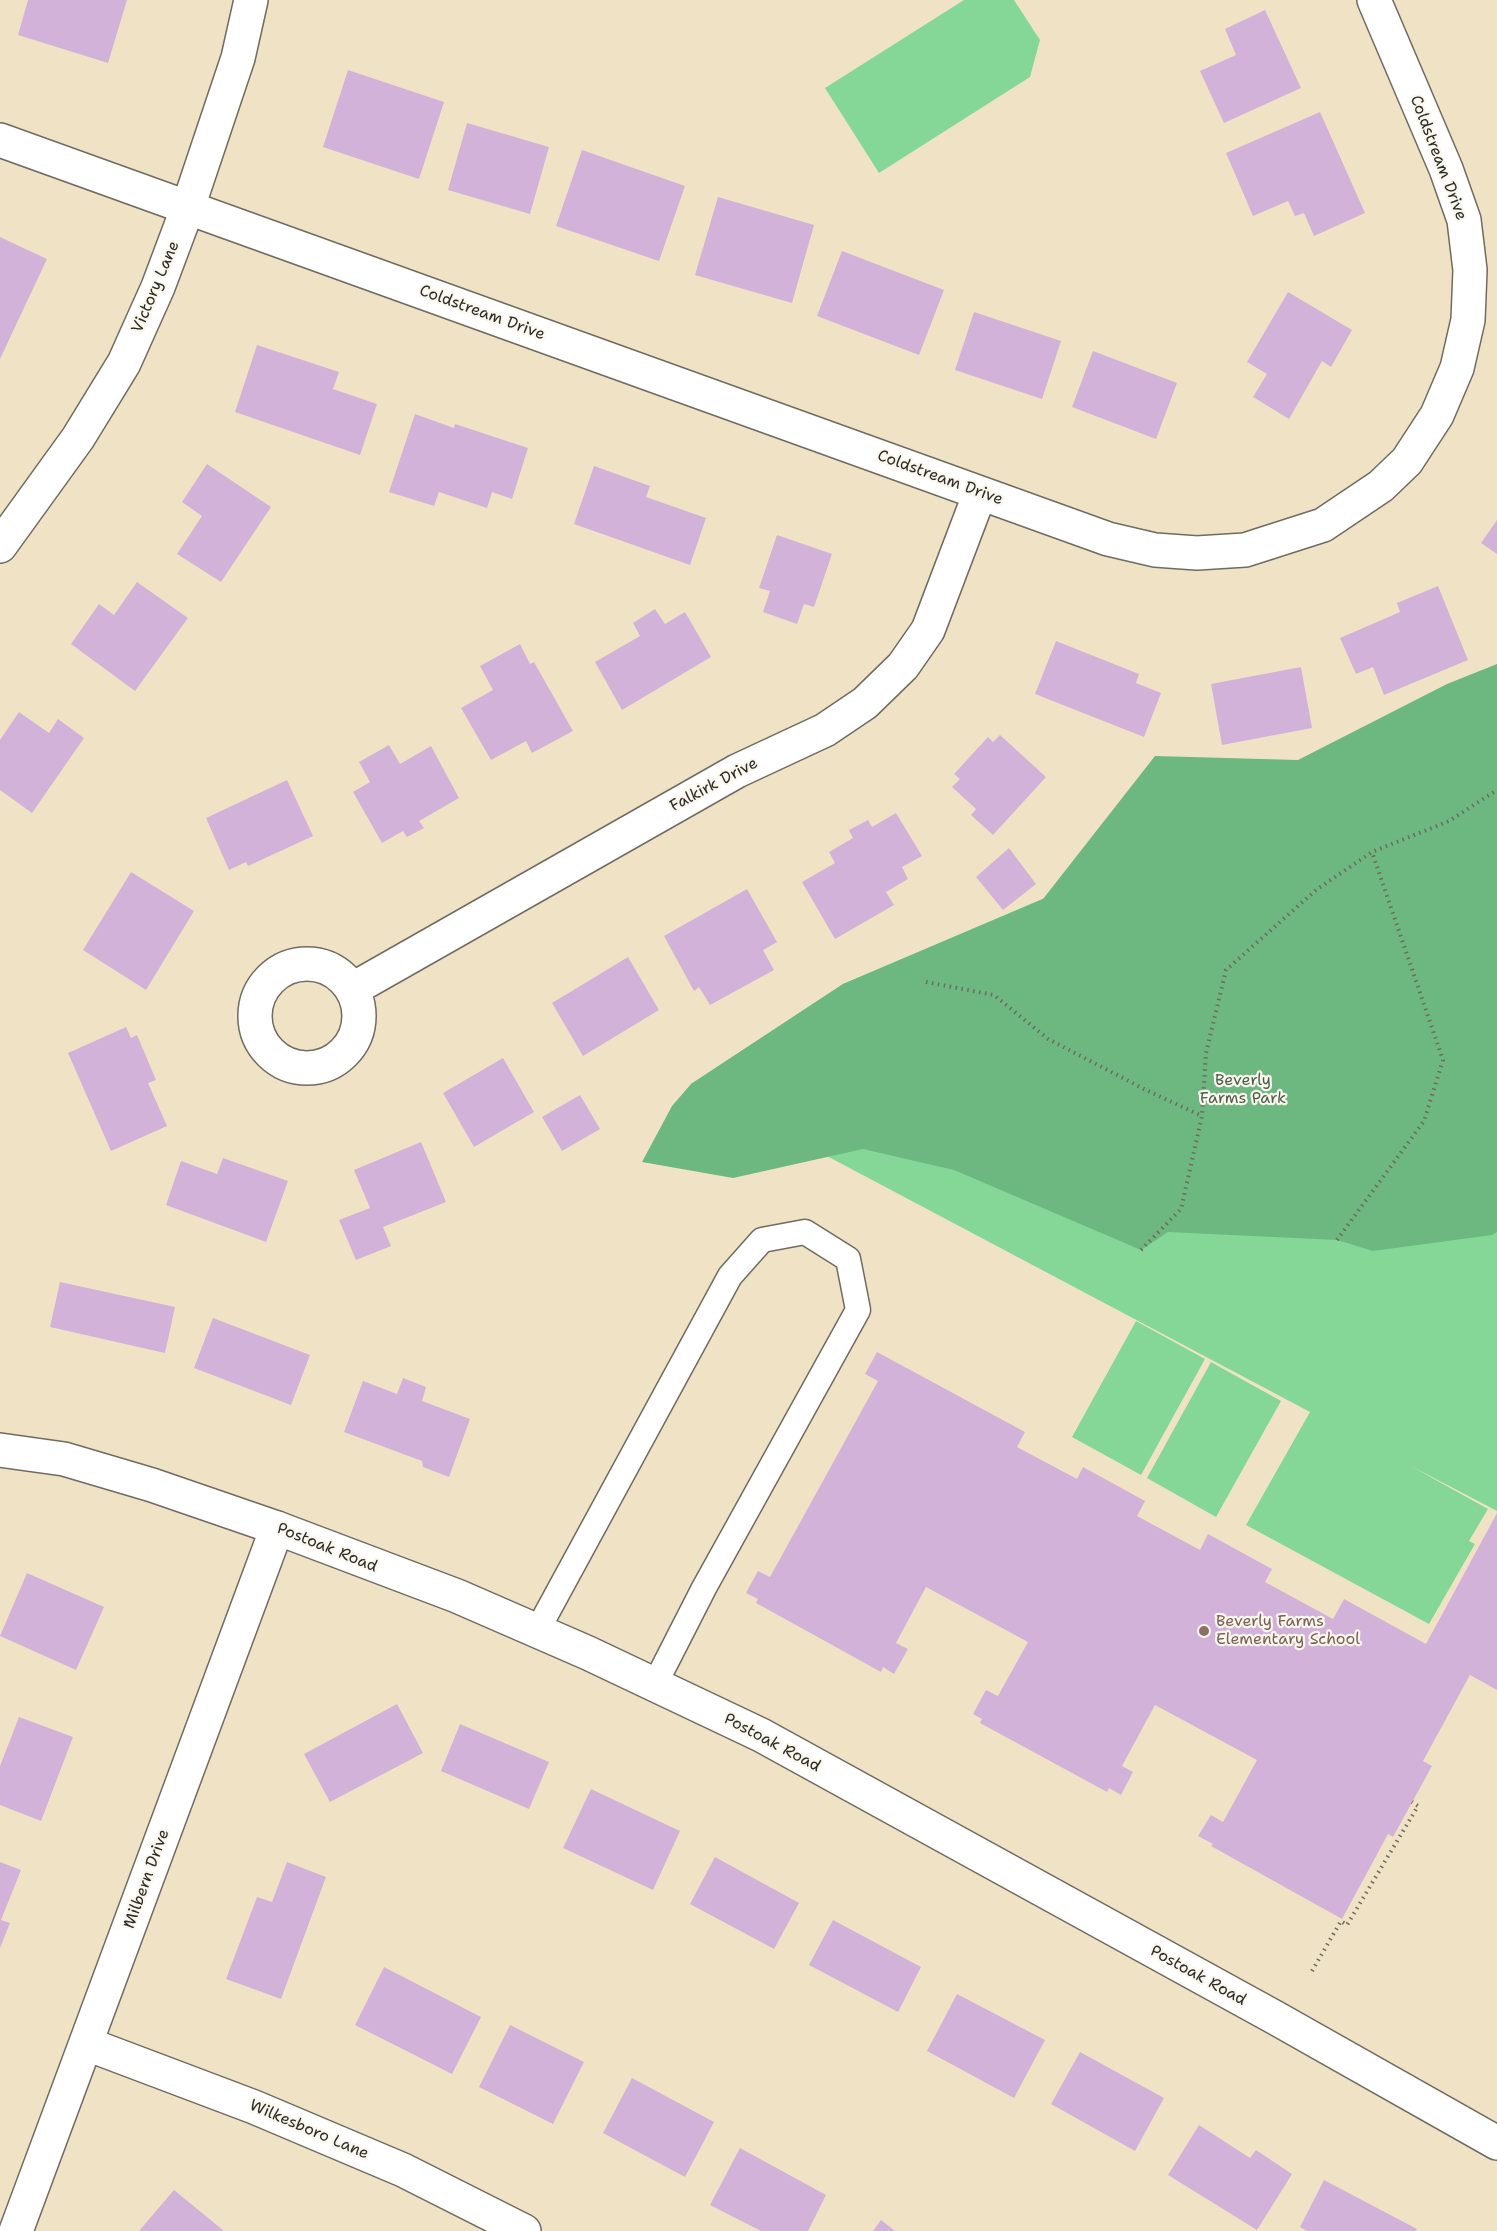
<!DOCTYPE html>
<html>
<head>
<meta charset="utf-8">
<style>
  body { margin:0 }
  canvas { display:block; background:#f0e3c5 }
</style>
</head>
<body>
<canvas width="1497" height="2231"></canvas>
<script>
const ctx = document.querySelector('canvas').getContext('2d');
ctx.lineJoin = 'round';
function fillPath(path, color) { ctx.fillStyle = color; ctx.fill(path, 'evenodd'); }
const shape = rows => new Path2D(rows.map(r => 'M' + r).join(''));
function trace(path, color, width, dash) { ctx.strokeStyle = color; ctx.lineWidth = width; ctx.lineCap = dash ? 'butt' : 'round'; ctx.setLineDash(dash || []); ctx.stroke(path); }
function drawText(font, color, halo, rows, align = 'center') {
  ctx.font = font + ' "Shantell Sans",sans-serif'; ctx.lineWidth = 4.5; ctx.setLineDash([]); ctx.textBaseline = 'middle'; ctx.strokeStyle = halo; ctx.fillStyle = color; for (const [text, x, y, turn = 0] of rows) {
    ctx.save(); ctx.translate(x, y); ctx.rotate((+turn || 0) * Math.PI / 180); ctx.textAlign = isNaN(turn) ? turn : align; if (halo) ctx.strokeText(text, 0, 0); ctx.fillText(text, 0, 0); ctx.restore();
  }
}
fillPath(shape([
  [964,0,1014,0,1040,40,1030,77,879,173,825,88],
  [1497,705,1497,1511,1409,1465,1488,1509,1469,1541,1475,1544,1429,1624,1246,1525,1310,1412,691,1084,843,984],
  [1136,1321,1205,1359,1141,1475,1072,1437],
  [1211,1362,1281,1401,1216,1517,1147,1478]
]), '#85d798');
fillPath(shape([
  [1497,664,1497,1232,1492,1235,1373,1251,1337,1240,1168,1232,1141,1250,954,1170,863,1149,733,1178,642,1162,672,1106,691,1084,843,984,1043,899,1155,756,1298,760,1447,684]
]), '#6cb880');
fillPath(shape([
  [28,0,127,0,108,63,18,35],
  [1265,10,1301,88,1224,123,1200,71,1236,55,1225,29],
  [348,70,444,102,419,179,323,147],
  [1320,112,1365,213,1314,236,1304,213,1295,216,1288,201,1253,216,1226,153],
  [467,123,549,147,530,214,448,190],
  [582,150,685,186,659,261,556,226],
  [718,197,814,225,792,303,695,275],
  [0,237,47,259,0,359],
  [842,251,944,290,919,355,817,316],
  [1288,292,1352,330,1331,367,1322,361,1289,419,1253,397,1267,374,1247,362],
  [974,312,1061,341,1042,399,955,370],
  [257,345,339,372,333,389,377,404,360,455,235,412],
  [1093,351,1177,383,1156,439,1072,407],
  [415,414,454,428,455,424,528,448,512,499,492,492,487,508,439,492,434,506,389,492],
  [207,464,271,507,221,582,177,554,202,516,182,502],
  [594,466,650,486,646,497,706,518,690,565,574,524],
  [1497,520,1497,554,1481,543],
  [777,535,832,554,814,607,804,604,797,624,763,612,770,591,759,588],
  [137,582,188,618,135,691,71,644,99,604,114,615],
  [1438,586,1468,660,1384,695,1373,667,1356,674,1340,638,1400,612,1397,603],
  [655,609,665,624,685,612,711,657,622,710,595,662,640,636,633,623],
  [1056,641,1139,674,1136,683,1161,693,1144,737,1035,694],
  [520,644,530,664,534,662,573,731,532,753,526,741,491,760,461,708,493,690,480,666],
  [1301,667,1312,728,1222,745,1211,684],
  [19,712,49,733,58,719,84,738,32,813,0,790,0,740],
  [1000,735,1046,777,993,835,971,815,976,809,952,787,960,779,954,774,988,737,993,742],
  [389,745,400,764,431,746,459,798,419,821,424,828,407,837,403,831,382,843,353,792,370,782,359,762],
  [287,780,313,836,248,866,246,862,229,870,206,818],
  [896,813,922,856,902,867,908,879,886,892,894,905,835,939,802,882,835,863,829,852,853,838,849,830,868,820,872,827],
  [1009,848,1036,884,1003,910,976,877],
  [131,872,194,911,146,990,83,950],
  [747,889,777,942,763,950,774,970,710,1005,699,987,694,991,664,936],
  [628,957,659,1010,583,1056,552,1003],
  [126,1027,131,1038,137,1035,156,1080,148,1083,167,1126,111,1151,68,1053],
  [503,1058,534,1112,474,1147,443,1093],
  [580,1095,600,1129,562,1151,542,1117],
  [421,1142,446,1202,383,1227,391,1246,356,1260,339,1220,370,1208,354,1170],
  [223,1158,288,1181,266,1242,166,1205,181,1161,217,1174],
  [60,1282,175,1307,165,1353,50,1327],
  [213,1318,310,1355,291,1405,194,1368],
  [877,1352,1025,1432,1017,1447,1077,1479,1083,1467,1145,1501,1137,1516,1200,1550,1208,1534,1272,1569,1265,1582,1333,1619,1344,1599,1426,1644,1497,1513,1497,1690,1470,1675,1423,1761,1432,1766,1393,1837,1388,1834,1342,1919,1211,1846,1213,1844,1198,1836,1211,1815,1223,1822,1257,1760,1155,1705,1122,1766,1133,1772,1121,1795,1109,1788,1107,1792,980,1723,982,1719,973,1714,986,1690,998,1696,1028,1642,926,1587,896,1643,908,1649,894,1674,883,1667,881,1672,756,1603,758,1599,746,1593,758,1571,770,1577,878,1381,865,1374],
  [403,1378,426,1387,422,1401,470,1419,449,1477,423,1467,422,1461,344,1432,363,1381,397,1394],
  [27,1573,104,1607,76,1670,0,1636],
  [397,1704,423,1753,330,1802,304,1754],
  [19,1717,73,1737,41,1821,0,1805,0,1766],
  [460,1724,549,1762,529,1809,441,1771],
  [591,1789,680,1831,653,1890,563,1848],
  [715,1857,799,1903,774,1949,690,1904],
  [0,1862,21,1870,1,1920,10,1923,0,1948],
  [287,1862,326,1877,281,1999,226,1979,257,1897,272,1902],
  [833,1920,921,1967,898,2012,809,1965],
  [384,1967,481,2017,452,2074,355,2025],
  [957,1994,1045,2040,1014,2098,927,2051],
  [510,2025,584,2062,553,2124,479,2087],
  [1080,2052,1164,2098,1135,2151,1051,2104],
  [632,2078,714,2122,685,2177,603,2133],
  [1199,2125,1250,2158,1256,2150,1292,2174,1257,2230,1168,2175],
  [740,2148,826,2195,808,2231,761,2231,710,2205],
  [1324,2180,1417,2229,1416,2231,1307,2231,1300,2227],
  [174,2190,224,2231,139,2231],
  [881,2220,895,2231,873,2231]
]), '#d3b2d9');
const service = shape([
  [537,1631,730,1276,762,1240,805,1232,848,1259,858,1310,704,1588,655,1684]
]);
const minor = shape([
  [0,140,1108,539,1155,550,1197,553,1245,550,1323,525,1381,486,1407,461,1437,415,1457,368,1468,320,1470,270,1464,220,1446,169,1374,0],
  '255 1016a52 52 0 1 1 104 0a52 52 0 1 1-104 0Z',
  [353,989,737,771,825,730,865,703,903,666,928,630,980,493],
  [87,2044,254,2107,403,2170,524,2231],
  [16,2231,277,1528]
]);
const tertiary = shape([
  [0,546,78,438,124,363,158,287,188,207,238,58,251,0],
  [0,1450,64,1459,152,1485,277,1528,457,1596,588,1653,761,1735,1274,2017,1497,2143]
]);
trace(service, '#706b61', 27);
trace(minor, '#706b61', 36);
trace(tertiary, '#706b61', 36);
trace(shape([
  [926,982,994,995,1048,1039,1146,1090,1202,1116],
  [1337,1240,1424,1121,1443,1060,1372,852],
  [1141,1250,1181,1209,1202,1116,1206,1053,1226,970,1316,890,1372,852,1449,821,1497,790],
  [1312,1971,1341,1921,1347,1925,1418,1806,1412,1802]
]), '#706b61', 4, [1.5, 4.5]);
trace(service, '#fff', 24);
trace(minor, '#fff', 33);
trace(tertiary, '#fff', 33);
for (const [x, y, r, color] of [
  [1204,1631,6,"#8d6e63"]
]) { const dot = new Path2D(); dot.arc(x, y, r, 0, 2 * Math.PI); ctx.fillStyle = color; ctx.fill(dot); trace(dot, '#fbf7ec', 2); }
drawText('16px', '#2b2b2b', '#fbf7ec', [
  ["Coldstream Drive",1438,158,69],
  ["Victory Lane",156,287,-67],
  ["Coldstream Drive",482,313,20],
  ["Coldstream Drive",940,478,20],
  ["Falkirk Drive",714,785,-28],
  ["Postoak Road",327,1548,22],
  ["Postoak Road",772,1743,28],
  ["Milbern Drive",147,1879,-70],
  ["Postoak Road",1198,1976,29],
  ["Wilkesboro Lane",309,2130,23]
]);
drawText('16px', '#465f4c', '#fbf7ec', [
  ["Beverly",1243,1081],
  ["Farms Park",1243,1099]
]);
drawText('16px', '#785e54', '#fbf7ec', [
  ["Beverly Farms",1216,1622],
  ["Elementary School",1216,1640]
], 'left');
</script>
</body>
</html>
